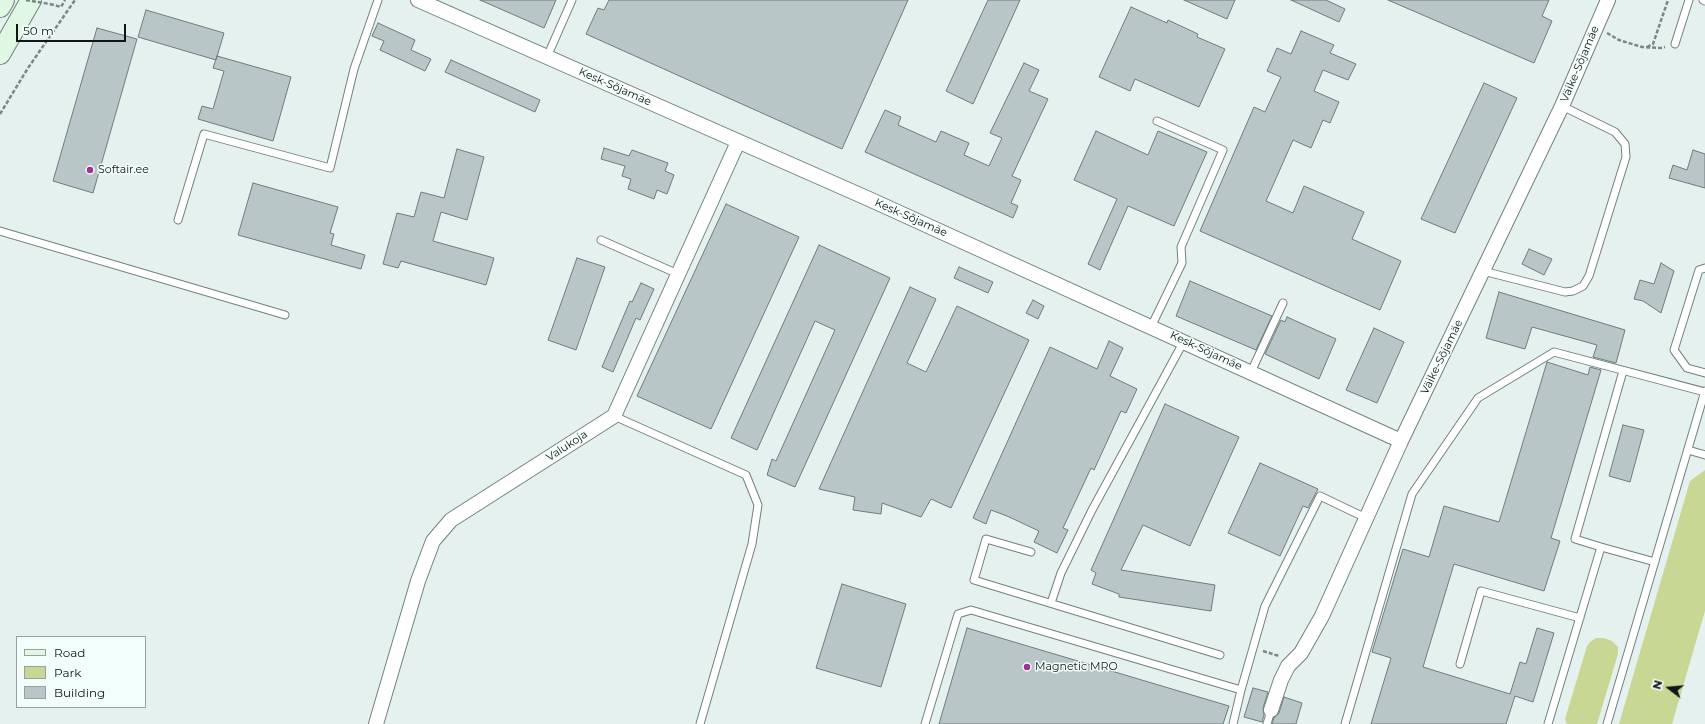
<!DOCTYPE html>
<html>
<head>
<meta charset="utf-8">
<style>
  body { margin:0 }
  #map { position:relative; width:1705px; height:724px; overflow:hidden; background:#e4f1ee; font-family:Montserrat,sans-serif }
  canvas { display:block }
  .legend { position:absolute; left:16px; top:636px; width:130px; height:72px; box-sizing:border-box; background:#f2fefb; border:1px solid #98a19f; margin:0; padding:5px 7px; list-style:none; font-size:12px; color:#111514 }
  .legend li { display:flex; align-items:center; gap:8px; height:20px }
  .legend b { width:20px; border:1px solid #98a19f }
  .north { position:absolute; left:1649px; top:668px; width:40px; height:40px; -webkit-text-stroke:3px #f2fefb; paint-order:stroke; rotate:286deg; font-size:11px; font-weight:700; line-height:16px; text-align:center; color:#111514 }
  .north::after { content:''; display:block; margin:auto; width:14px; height:18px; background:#111514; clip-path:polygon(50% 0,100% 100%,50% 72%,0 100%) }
  .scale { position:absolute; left:16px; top:24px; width:110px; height:18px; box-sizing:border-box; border:2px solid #111514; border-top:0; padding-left:5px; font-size:12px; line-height:14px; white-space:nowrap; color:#111514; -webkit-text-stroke:3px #f2fefb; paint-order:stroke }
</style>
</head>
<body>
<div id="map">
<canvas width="1705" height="724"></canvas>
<ul class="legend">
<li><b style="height:5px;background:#e0f7e4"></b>Road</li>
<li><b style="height:11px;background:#c9d795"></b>Park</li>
<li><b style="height:11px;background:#b9c6c8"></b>Building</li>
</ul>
<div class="north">N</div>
<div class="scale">50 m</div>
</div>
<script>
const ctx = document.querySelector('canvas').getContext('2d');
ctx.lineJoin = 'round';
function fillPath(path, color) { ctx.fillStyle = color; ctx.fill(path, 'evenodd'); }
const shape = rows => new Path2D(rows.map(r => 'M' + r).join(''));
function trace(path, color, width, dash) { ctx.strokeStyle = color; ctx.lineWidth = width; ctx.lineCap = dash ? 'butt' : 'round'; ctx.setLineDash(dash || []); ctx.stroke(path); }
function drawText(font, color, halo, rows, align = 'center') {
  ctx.font = font + ' Montserrat,sans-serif'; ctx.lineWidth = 3; ctx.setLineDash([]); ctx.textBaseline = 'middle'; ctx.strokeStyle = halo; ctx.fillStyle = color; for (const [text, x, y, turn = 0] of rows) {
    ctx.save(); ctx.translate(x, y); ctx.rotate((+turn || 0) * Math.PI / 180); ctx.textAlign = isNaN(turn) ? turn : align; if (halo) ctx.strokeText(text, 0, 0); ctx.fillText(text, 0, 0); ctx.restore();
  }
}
fillPath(shape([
  [1705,470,1705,611,1672,724,1619,724,1690,481],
  [1596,638,1604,638,1612,641,1618,647,1618,654,1597,724,1567,724,1565,719,1587,646,1590,642]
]), '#c9d795');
const building = shape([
  [480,0,556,0,544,28,480,0],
  [609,0,908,0,842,149,586,34,598,8,604,10,609,0],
  [988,0,1020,0,973,104,946,91,988,0],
  [1184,0,1235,0,1227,19,1184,0],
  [1291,0,1326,0,1345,9,1339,22,1291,0],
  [1388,0,1549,0,1542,16,1552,21,1534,63,1388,0],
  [1131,7,1167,23,1168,20,1198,34,1197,37,1225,49,1199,107,1135,79,1130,91,1099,77,1131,7],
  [146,10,224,33,216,60,138,37,146,10],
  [378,23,415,40,411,50,431,59,425,71,380,50,384,41,372,36,378,23],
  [97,28,137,39,93,193,53,181,97,28],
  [1301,31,1334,45,1330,53,1356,64,1348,80,1323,70,1314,91,1339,102,1330,123,1323,120,1311,148,1293,140,1266,201,1293,213,1304,186,1364,212,1352,239,1401,261,1380,310,1200,231,1254,107,1265,112,1281,77,1267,71,1277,48,1291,54,1301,31],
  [217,56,291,77,273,141,198,119,202,106,213,109,224,71,213,68,217,56],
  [451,60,540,100,535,112,445,72,451,60],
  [1024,63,1039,70,1029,91,1048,99,1012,176,1021,180,1011,203,1018,206,1013,218,865,152,885,110,901,117,898,125,936,142,941,131,969,143,964,155,989,166,1002,138,990,133,1024,63],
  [1484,83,1517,98,1455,233,1421,219,1484,83],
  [1096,131,1148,155,1158,131,1207,152,1174,226,1128,206,1100,270,1088,264,1117,199,1074,180,1096,131],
  [604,148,629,156,632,150,668,163,665,171,674,175,667,194,657,190,654,199,628,189,631,179,622,176,625,166,601,159,604,148],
  [457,149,484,157,467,220,441,212,433,241,494,258,486,285,401,261,398,268,383,264,397,213,414,217,421,192,444,198,457,149],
  [1693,150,1705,154,1705,188,1669,178,1673,165,1687,170,1693,150],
  [253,183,338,207,330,233,334,234,331,245,365,255,361,269,238,235,253,183],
  [726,204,799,237,711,429,637,396,726,204],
  [819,245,890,278,795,487,767,475,772,459,776,461,835,330,815,321,757,450,731,438,819,245],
  [1529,249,1552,259,1544,275,1522,264,1529,249],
  [577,258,605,267,576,350,548,340,577,258],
  [1661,263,1674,271,1661,313,1643,301,1634,299,1640,280,1654,284,1661,263],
  [959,267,993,282,988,293,954,278,959,267],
  [1190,281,1272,316,1256,350,1176,316,1190,281],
  [641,283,654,289,640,320,636,318,613,372,602,367,630,301,632,302,641,283],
  [910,287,936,299,907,363,926,372,957,306,1029,340,951,508,931,499,921,517,882,503,881,514,853,510,855,497,819,489,910,287],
  [1499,292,1625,330,1616,363,1593,357,1597,345,1532,327,1525,349,1486,338,1499,292],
  [1033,300,1044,306,1038,319,1026,313,1033,300],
  [1287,317,1336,339,1319,379,1265,354,1281,320,1285,322,1287,317],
  [1374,328,1404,342,1377,403,1346,390,1374,328],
  [1109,341,1123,348,1110,376,1137,389,1126,413,1121,411,1094,470,1091,468,1063,528,1068,530,1057,553,1034,542,1039,531,1007,516,991,510,986,524,973,518,1050,347,1097,369,1109,341],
  [1547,362,1588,375,1590,367,1601,370,1551,538,1560,541,1544,591,1454,564,1423,667,1510,694,1520,662,1526,664,1537,628,1554,633,1533,702,1515,696,1506,724,1371,724,1391,658,1372,652,1403,549,1429,557,1444,506,1499,522,1547,362],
  [1165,404,1239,437,1190,546,1143,525,1121,570,1215,585,1211,611,1119,597,1119,594,1092,584,1096,573,1091,570,1165,404],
  [1623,425,1644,430,1630,482,1609,476,1623,425],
  [1260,463,1318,489,1308,508,1303,506,1280,556,1228,533,1260,463],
  [842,584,906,604,881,687,816,668,842,584],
  [967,628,1229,706,1223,724,939,724,967,628],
  [1253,688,1268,692,1263,708,1264,715,1262,722,1244,717,1253,688],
  [1284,697,1302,703,1296,724,1272,724,1274,718,1279,713,1284,697]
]);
fillPath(building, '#b9c6c8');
trace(building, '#6f7b7d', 1);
const service = shape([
  [1703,0,1705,1],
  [1675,44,1689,0],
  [547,57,572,0],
  [178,220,204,134,330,168,354,69,378,0],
  [0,231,285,315],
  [601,240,678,274],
  [1705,268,1699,270,1674,350,1687,368,1705,373],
  [1483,271,1565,292,1573,291,1583,286,1589,276,1626,157,1625,144,1615,132,1562,106],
  [1151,327,1182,263,1181,247,1223,150,1157,121],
  [1251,372,1283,303],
  [614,416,746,475,758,505,752,544,700,724],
  [1688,450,1705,455],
  [1601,547,1575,539,1623,371],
  [1031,552,986,539,974,580,1220,655],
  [1051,603,1061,573,1092,510,1184,341],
  [1460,664,1481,591,1580,618],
  [1241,690,1265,606,1320,496,1366,518],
  [925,724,958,614,971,610,1241,690,1233,724],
  [1267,724,1271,710],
  [1345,724,1412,494,1478,398,1554,352,1705,392],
  [1548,724,1601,547,1655,562],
  [1607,724,1705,391]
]);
const minor = shape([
  [418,0,869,199,1401,441],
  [1271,710,1281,680,1288,666,1301,653,1322,616,1401,441,1562,106,1608,0],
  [376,724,418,581,433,541,451,520,614,416,738,142]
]);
const secondary = shape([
  [0,7,4,0],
  [0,54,31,0]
]);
trace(service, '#74807d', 9);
trace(minor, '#74807d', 16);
trace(secondary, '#74807d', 22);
trace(shape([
  [50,4,61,7,65,0],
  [1607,33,1619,40,1642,47,1661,48,1665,47],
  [1647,47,1653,44,1668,0],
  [0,114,28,68,75,0],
  [1263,651,1279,656]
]), '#7d8684', 2.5, [4, 2]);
trace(service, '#fff', 7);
trace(minor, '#fff', 14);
trace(secondary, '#e0f7e4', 20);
trace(shape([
  [26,0,50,4]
]), '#7d8684', 2.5, [4, 2]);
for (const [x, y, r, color] of [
  [90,170,4,"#a2328f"],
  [1027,667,4,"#a2328f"]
]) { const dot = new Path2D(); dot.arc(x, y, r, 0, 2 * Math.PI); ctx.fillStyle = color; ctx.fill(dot); trace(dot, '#f2fefb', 1.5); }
drawText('11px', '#111514', '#f2fefb', [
  ["Väike-Sõjamäe",1580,64,-67],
  ["Kesk-Sõjamäe",615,87,24],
  ["Kesk-Sõjamäe",911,218,24],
  ["Kesk-Sõjamäe",1206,351,25],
  ["Väike-Sõjamäe",1442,357,-64],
  ["Valukoja",567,446,-33]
]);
drawText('11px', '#111514', '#f2fefb', [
  ["Softair.ee",98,170],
  ["Magnetic MRO",1035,667]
], 'left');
</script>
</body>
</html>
